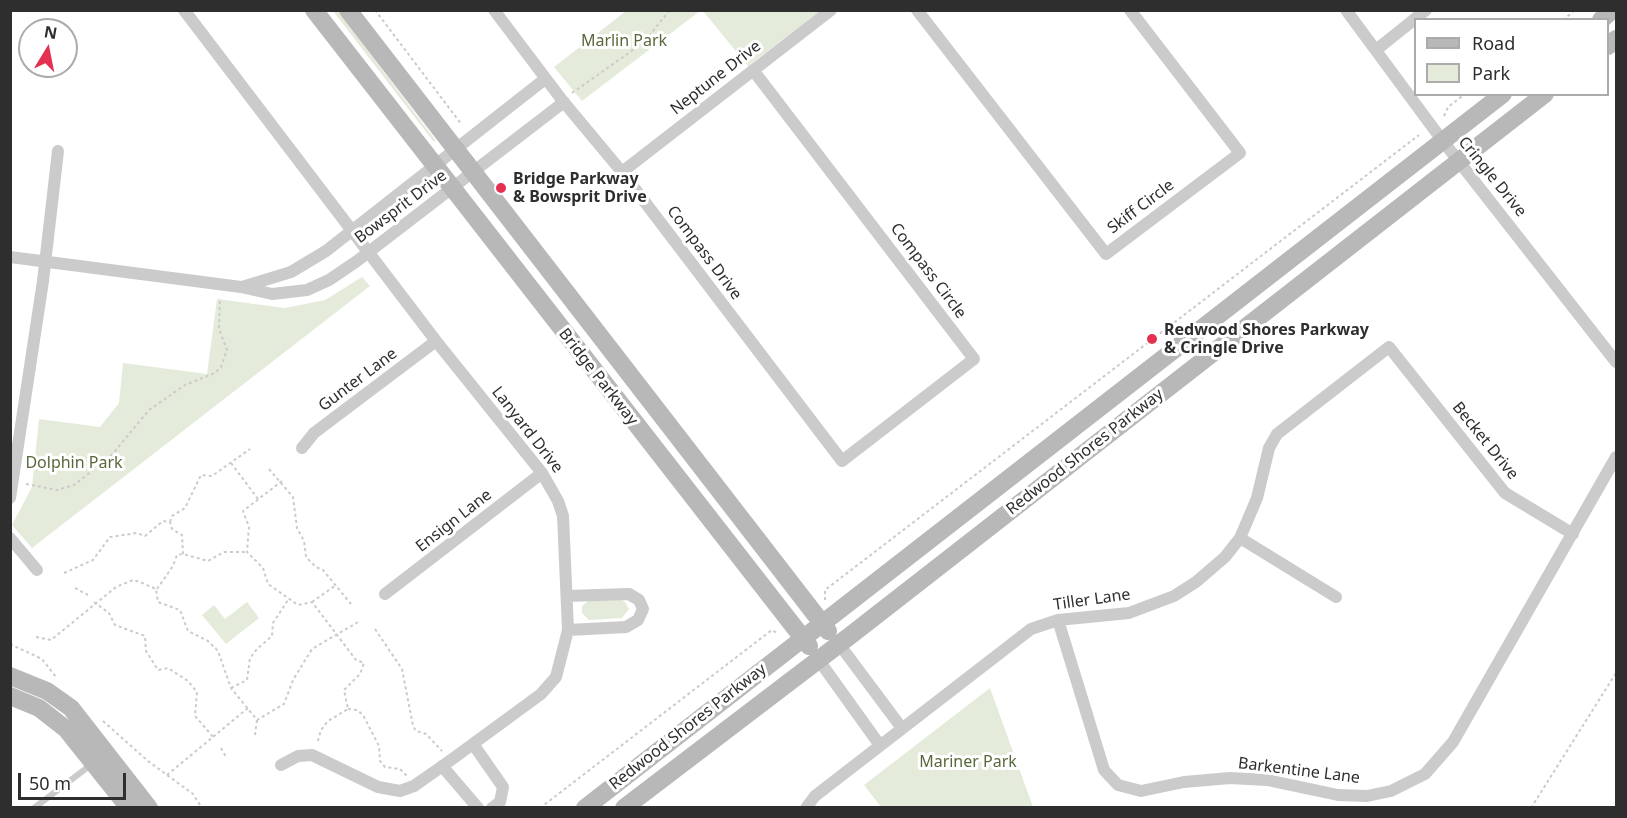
<!DOCTYPE html>
<html>
<head>
<meta charset="utf-8">
<style>
  body { margin:0 }
  #map { position:relative; width:1627px; height:818px; overflow:hidden; background:#fff; font-family:"Noto Sans",sans-serif }
  canvas { display:block }
  .frame { position:absolute; inset:0; border:12px solid #2e2e2e; pointer-events:none }
  .legend { position:absolute; left:1414px; top:18px; width:195px; height:78px; box-sizing:border-box; background:#fff; border:2px solid #ababab; margin:0; padding:8px 10px; list-style:none; font-size:18px; color:#2e2e2e }
  .legend li { display:flex; align-items:center; gap:12px; height:30px }
  .legend b { width:30px; border:2px solid #ababab }
  .north { position:absolute; left:18px; top:18px; width:60px; height:60px; box-sizing:border-box; background:#fff; border:2px solid #ababab; border-radius:50%; rotate:10deg; font-size:16px; font-weight:700; line-height:24px; text-align:center; color:#2e2e2e }
  .north::after { content:''; display:block; margin:auto; width:21px; height:27px; background:#e43151; clip-path:polygon(50% 0,100% 100%,50% 72%,0 100%) }
  .scale { position:absolute; left:18px; top:773px; width:108px; height:27px; box-sizing:border-box; border:3px solid #2e2e2e; border-top:0; padding-left:8px; font-size:18px; line-height:21px; white-space:nowrap; color:#2e2e2e; -webkit-text-stroke:4px #fff; paint-order:stroke }
</style>
</head>
<body>
<div id="map">
<canvas width="1627" height="818"></canvas>
<div class="frame"></div>
<ul class="legend">
<li><b style="height:8px;background:#b8b8b8"></b>Road</li>
<li><b style="height:16px;background:#e5ebdb"></b>Park</li>
</ul>
<div class="north">N</div>
<div class="scale">50 m</div>
</div>
<script>
const ctx = document.querySelector('canvas').getContext('2d');
ctx.lineJoin = 'round';
function fillPath(path, color) { ctx.fillStyle = color; ctx.fill(path, 'evenodd'); }
const shape = rows => new Path2D(rows.map(r => 'M' + r).join(''));
function trace(path, color, width, dash) { ctx.strokeStyle = color; ctx.lineWidth = width; ctx.lineCap = dash ? 'butt' : 'round'; ctx.setLineDash(dash || []); ctx.stroke(path); }
function drawText(font, color, halo, rows, align = 'center') {
  ctx.font = font + ' "Noto Sans",sans-serif'; ctx.lineWidth = 6; ctx.setLineDash([]); ctx.textBaseline = 'middle'; ctx.strokeStyle = halo; ctx.fillStyle = color; for (const [text, x, y, turn = 0] of rows) {
    ctx.save(); ctx.translate(x, y); ctx.rotate((+turn || 0) * Math.PI / 180); ctx.textAlign = isNaN(turn) ? turn : align; if (halo) ctx.strokeText(text, 0, 0); ctx.fillText(text, 0, 0); ctx.restore();
  }
}
fillPath(shape([
  [333,11,338,11,436,141,433,141],
  [626,11,700,11,582,101,554,67],
  [703,11,820,11,748,66],
  [362,277,370,286,32,548,12,525,32,487,39,419,100,427,119,403,123,363,207,374,217,299,285,308,325,300],
  [620,599,625,602,629,609,622,618,589,620,582,613,582,606,588,601],
  [247,602,259,618,226,644,202,615,214,605,225,619],
  [990,688,1033,807,881,807,864,785]
]), '#e5ebdb');
trace(shape([
  [375,10,462,125],
  [1563,20,1575,10],
  [572,93,643,43,670,10],
  [1444,116,1448,107,1465,94],
  [231,463,258,499],
  [269,469,293,497,297,528,304,541,306,557,316,567,323,570,351,604],
  [282,481,243,511,249,527,247,552,263,568,268,584,298,605,312,602,356,660,364,663,360,674,344,690,348,709,328,721,321,730,317,744],
  [26,484,57,490,74,485,110,457,149,410,185,385,215,373,221,367,227,350,219,329,220,298],
  [170,522,172,516,185,508,201,475,212,476,250,449],
  [64,573,93,560,110,537,137,533,145,536,163,521,170,522,172,529,182,535,183,554],
  [75,588,88,595],
  [157,589,173,566,177,555,183,554,208,561,224,552,247,552],
  [825,600,825,590,1419,135],
  [94,602,109,613,115,625,145,636,146,651,158,670,168,668,188,681,197,692,195,716,214,738],
  [312,602,336,585],
  [375,629,402,669,413,726,416,731,426,734,442,751],
  [36,637,51,640,116,587,133,580,140,582,156,589,158,602,180,610,188,631,208,641,218,651,231,688,257,720,284,704,293,680,312,649,358,622],
  [10,644,42,659,56,677],
  [231,688,247,680,250,658,257,649,272,636,273,623,288,600],
  [348,709,357,710,363,715,379,746,380,761,385,767,400,769,407,776],
  [103,721,148,761,193,794,202,808],
  [255,735,257,720],
  [221,748,226,757],
  [167,775,248,708],
  [540,808,764,636,772,630,777,633],
  [1531,808,1616,673]
]), '#cbcbcb', 2, [3, 3]);
trace(shape([
  [34,808,92,764]
]), '#cbcbcb', 6);
trace(shape([
  [184,10,436,341,542,473,558,501,563,516,568,630,556,677,541,694,451,760,414,786,400,791,378,787,312,755,298,756,281,765],
  [494,10,562,100,622,172,842,461,974,359,753,70],
  [917,10,1106,254,1240,153,1130,10],
  [1346,10,1442,140,1616,362],
  [1376,50,1426,10],
  [622,172,831,10],
  [10,257,241,287,272,294,307,290,329,280,357,261,564,102],
  [242,287,291,272,326,251,545,79],
  [302,448,314,433,436,341],
  [10,498,43,281,58,151],
  [10,538,37,570],
  [1240,538,1336,597],
  [385,594,542,473],
  [567,596,629,594,639,600,643,609,638,620,626,627,568,630],
  [1058,620,1104,770,1118,785,1141,791,1184,782,1230,778,1267,780,1338,795,1367,796,1391,791,1425,774,1453,742,1616,457],
  [839,644,901,727],
  [818,659,879,744],
  [473,744,503,787,500,802,492,808],
  [442,766,478,808],
  [806,808,815,796,1031,629,1058,620,1129,613,1174,596,1196,582,1225,557,1240,538,1257,498,1269,448,1277,434,1389,347,1505,493,1573,534]
]), '#cbcbcb', 12);
trace(shape([
  [314,10,809,646],
  [348,10,828,631],
  [1601,20,1612,10],
  [1608,46,1616,39],
  [10,676,47,691,71,708,149,808],
  [10,696,39,708,66,729,129,808],
  [585,808,1503,94],
  [624,808,851,635,1545,94]
]), '#b8b8b8', 18);
for (const [x, y, r, color] of [
  [501,188,6,"#e43151"],
  [1152,339,6,"#e43151"]
]) { const dot = new Path2D(); dot.arc(x, y, r, 0, 2 * Math.PI); ctx.fillStyle = color; ctx.fill(dot); trace(dot, '#fff', 2); }
drawText('16px', '#56693b', '#fff', [
  ["Marlin Park",624,41],
  ["Dolphin Park",74,463],
  ["Mariner Park",968,762]
]);
drawText('16px', '#2e2e2e', '#fff', [
  ["Neptune Drive",716,78,-38],
  ["Cringle Drive",1492,177,51],
  ["Bowsprit Drive",401,207,-37],
  ["Skiff Circle",1141,207,-37],
  ["Compass Drive",704,253,53],
  ["Compass Circle",928,271,53],
  ["Bridge Parkway",598,377,52],
  ["Gunter Lane",358,380,-37],
  ["Lanyard Drive",527,430,52],
  ["Becket Drive",1485,441,51],
  ["Redwood Shores Parkway",1085,452,-38],
  ["Ensign Lane",454,521,-38],
  ["Tiller Lane",1092,600,-8],
  ["Redwood Shores Parkway",688,727,-38],
  ["Barkentine Lane",1299,771,7]
]);
drawText('bold 16px', '#2e2e2e', '#fff', [
  ["Bridge Parkway",513,179],
  ["& Bowsprit Drive",513,197],
  ["Redwood Shores Parkway",1164,330],
  ["& Cringle Drive",1164,348]
], 'left');
</script>
</body>
</html>
